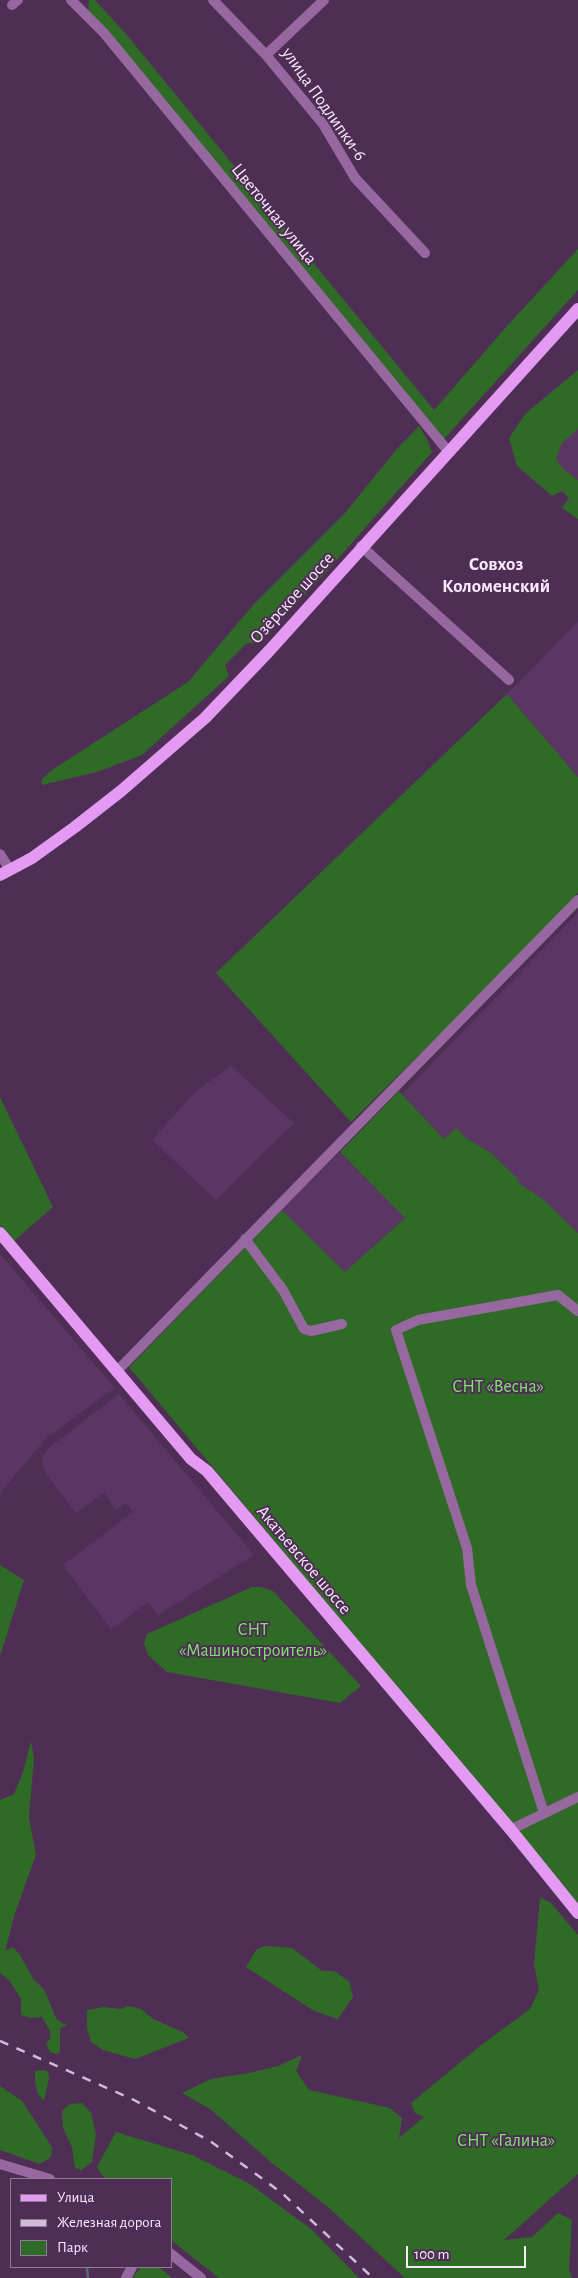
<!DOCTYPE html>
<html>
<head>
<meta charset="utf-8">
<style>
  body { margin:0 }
  #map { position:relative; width:578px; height:2278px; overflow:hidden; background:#4f2e55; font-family:"Alegreya Sans",sans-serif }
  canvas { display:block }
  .legend { position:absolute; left:10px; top:2178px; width:162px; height:90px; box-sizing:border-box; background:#4f2e55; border:1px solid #937998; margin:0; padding:6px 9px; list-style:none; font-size:15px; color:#fae9fd }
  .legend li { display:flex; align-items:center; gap:10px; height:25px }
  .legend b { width:25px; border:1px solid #937998 }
  .scale { position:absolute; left:406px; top:2246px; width:120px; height:22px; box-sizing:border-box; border:2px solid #fae9fd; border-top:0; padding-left:6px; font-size:15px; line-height:18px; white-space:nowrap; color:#fae9fd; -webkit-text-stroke:4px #4f2e55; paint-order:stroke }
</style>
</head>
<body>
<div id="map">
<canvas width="578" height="2278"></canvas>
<ul class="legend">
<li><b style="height:6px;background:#e499f2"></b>Улица</li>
<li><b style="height:6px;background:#d0bcd4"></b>Железная дорога</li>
<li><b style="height:14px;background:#306a27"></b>Парк</li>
</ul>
<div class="scale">100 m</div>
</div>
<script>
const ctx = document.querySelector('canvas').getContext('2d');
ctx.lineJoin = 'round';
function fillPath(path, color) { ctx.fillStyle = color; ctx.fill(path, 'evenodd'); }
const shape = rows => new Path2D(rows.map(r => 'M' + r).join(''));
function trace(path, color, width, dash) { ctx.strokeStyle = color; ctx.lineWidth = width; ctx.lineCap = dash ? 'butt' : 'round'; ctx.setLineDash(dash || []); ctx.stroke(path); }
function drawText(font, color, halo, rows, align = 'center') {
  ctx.font = font + ' "Alegreya Sans",sans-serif'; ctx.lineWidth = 4; ctx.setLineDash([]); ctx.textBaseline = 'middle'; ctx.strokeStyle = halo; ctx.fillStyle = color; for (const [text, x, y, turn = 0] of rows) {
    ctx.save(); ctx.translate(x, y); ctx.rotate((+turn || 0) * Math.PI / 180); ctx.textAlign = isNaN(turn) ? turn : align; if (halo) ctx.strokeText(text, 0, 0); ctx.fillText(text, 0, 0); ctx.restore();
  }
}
fillPath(shape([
  [578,399,578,504,525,451],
  [578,622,578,777,507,694],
  [578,913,578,1233,544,1200,518,1183,490,1152,466,1138,457,1129,444,1140,402,1094],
  [231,1066,294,1123,216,1200,152,1140,196,1091],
  [340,1152,405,1218,345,1272,282,1210],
  [0,1254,115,1388,47,1437,0,1493],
  [119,1394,254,1555,158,1615,148,1602,111,1629,63,1565,133,1512,126,1503,116,1510,104,1493,76,1513,47,1475,42,1462,44,1454,51,1446]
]), '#5b3563');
fillPath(shape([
  [89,0,95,0,126,34,434,410,508,325,578,249,578,290,443,440,88,12],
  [578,370,578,429,562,443,556,459,563,469,578,480,578,519,562,508,569,498,562,491,552,496,517,466,509,438,525,414],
  [419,426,427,439,432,452,327,571,259,643,247,643,225,665,229,676,142,755,97,772,42,785,41,780,52,770,188,682,254,604,345,513,396,450],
  [507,694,578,777,578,893,506,969,351,1122,216,973],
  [399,1091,444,1139,456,1128,466,1138,490,1152,519,1180,519,1183,544,1200,578,1233,578,1904,129,1367,282,1210,345,1272,405,1218,340,1152],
  [0,1097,53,1207,14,1241,0,1225],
  [0,1565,24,1580,0,1656],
  [252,1587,260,1587,273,1591,361,1686,340,1703,167,1672,148,1655,144,1643,147,1634],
  [31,1741,34,1758,29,1818,36,1855,15,1913,5,1951,13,1947,20,1955,34,1980,44,1989,56,2018,63,2024,68,2025,60,2028,60,2052,56,2054,50,2052,46,2043,50,2039,50,2031,42,2017,30,2018,21,2015,21,1999,9,1980,0,1973,0,1800,14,1794,23,1772],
  [540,1897,551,1903,578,1935,578,2174,504,2240,532,2237,558,2213,572,2220,569,2270,572,2278,405,2278,328,2207,272,2163,210,2109,182,2093,211,2079,249,2073,278,2066,302,2055,296,2071,309,2090,390,2108,402,2118,399,2138,424,2117,415,2113,411,2103,480,2046,530,2009,539,1990,534,1964],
  [265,1946,292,1948,322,1971,334,1971,349,1981,353,1997,338,2019,314,2011,246,1967,256,1950],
  [128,2006,141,2009,153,2019,183,2032,189,2038,135,2059,103,2050,91,2042,87,2029,87,2010,104,2007,121,2009],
  [43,2070,48,2072,49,2078,44,2101,38,2094,35,2082,35,2071],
  [0,2086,22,2101,52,2147,51,2157,40,2164,0,2150],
  [82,2103,91,2113,96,2134,92,2162,81,2170,75,2168,72,2147,63,2128,62,2111,70,2104],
  [116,2132,192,2155,250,2184,311,2229,359,2278,219,2278,171,2240,171,2179,105,2179,97,2167],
  [141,2267,159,2267,172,2278,132,2278]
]), '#306a27');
trace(shape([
  [87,2267,88,2278]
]), '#5b686e', 2.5);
trace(shape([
  [71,0,104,33,448,451],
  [213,0,266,55,323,124,355,178,425,253],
  [12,5,18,0],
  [266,55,324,0],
  [361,546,509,680],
  [0,854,10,870],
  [245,1239,283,1290,304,1329,311,1331,342,1324],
  [116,1372,578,900],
  [544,1813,471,1585,467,1548,396,1330,418,1320,558,1295,578,1311],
  [514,1828,578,1797],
  [0,2164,50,2179],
  [171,2254,201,2278],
  [126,2278,132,2267]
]), '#96689f', 10);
trace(shape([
  [0,875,32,858,75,827,121,791,205,718,269,651,578,309],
  [0,1233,191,1459,207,1471,511,1830,578,1913]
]), '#e499f2', 12);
trace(shape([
  [0,2041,132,2099,210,2141,282,2193,373,2278]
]), '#d0bcd4', 2.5, [9, 9]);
drawText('18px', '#fae9fd', '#4f2e55', [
  ["улица Подлипки-6",324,104,55],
  ["Цветочная улица",274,214,51],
  ["Озёрское шоссе",292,598,-48],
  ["Акатьевское шоссе",304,1560,50]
]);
drawText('18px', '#7ee46d', '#4f2e55', [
  ["СНТ «Весна»",498,1387],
  ["СНТ",253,1630],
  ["«Машиностроитель»",253,1651],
  ["СНТ «Галина»",506,2141]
]);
drawText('bold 19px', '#fae9fd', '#4f2e55', [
  ["Совхоз",496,564],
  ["Коломенский",496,586]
]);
</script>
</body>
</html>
